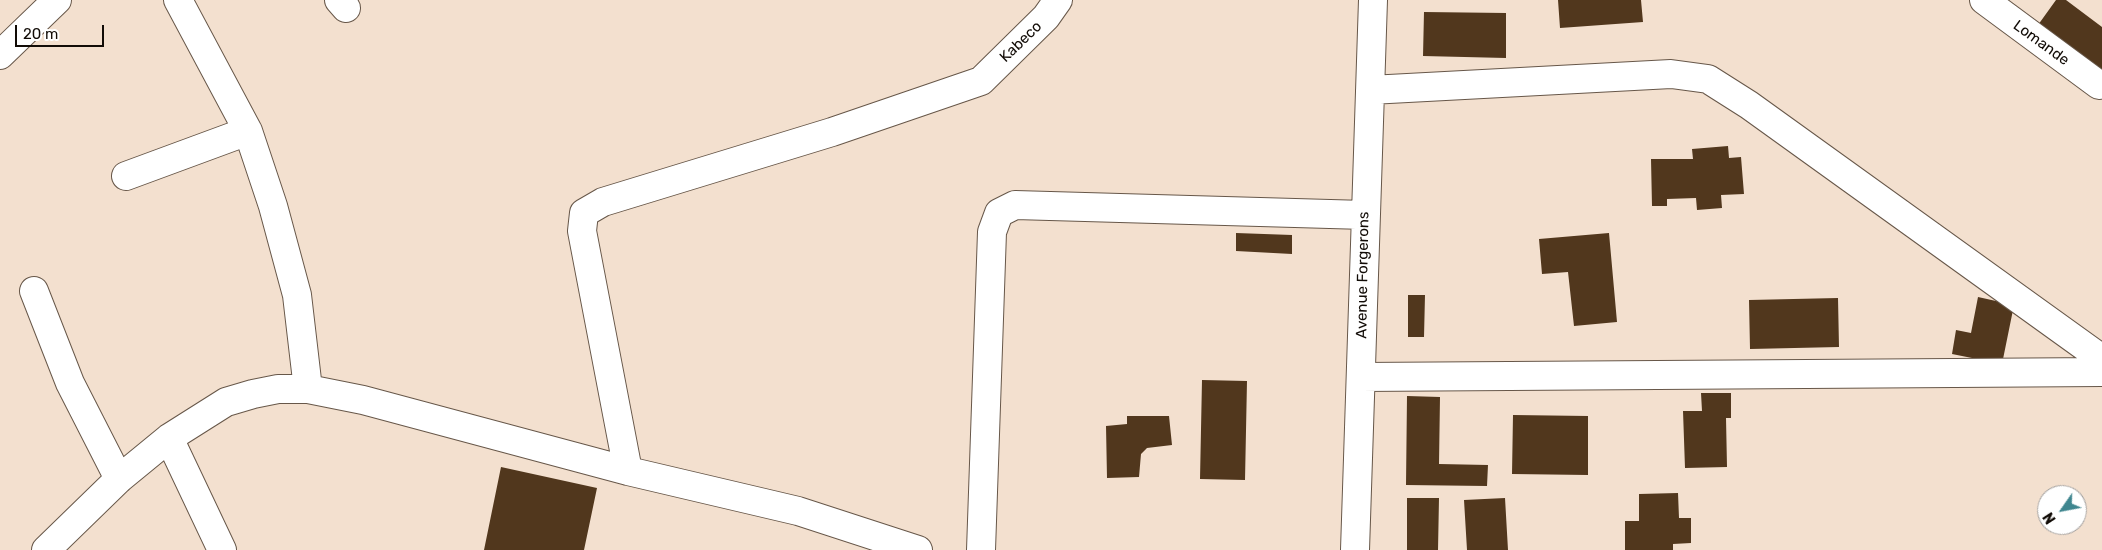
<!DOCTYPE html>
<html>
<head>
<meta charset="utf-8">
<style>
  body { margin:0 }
  #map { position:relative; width:2102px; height:550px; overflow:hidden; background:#f3e0cf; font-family:Rubik,sans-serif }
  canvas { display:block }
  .north { position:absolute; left:2037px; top:485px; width:50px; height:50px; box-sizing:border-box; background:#fff; border:1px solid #a09e9c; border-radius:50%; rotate:237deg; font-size:14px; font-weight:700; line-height:20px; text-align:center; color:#120c07 }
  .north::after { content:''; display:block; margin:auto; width:18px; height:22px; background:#3f868f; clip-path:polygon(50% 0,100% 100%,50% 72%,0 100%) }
  .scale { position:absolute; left:15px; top:25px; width:89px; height:22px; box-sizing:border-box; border:2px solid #120c07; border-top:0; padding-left:6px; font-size:15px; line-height:18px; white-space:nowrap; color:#120c07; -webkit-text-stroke:4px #fff; paint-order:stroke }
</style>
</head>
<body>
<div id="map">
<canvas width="2102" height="550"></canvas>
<div class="north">N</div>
<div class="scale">20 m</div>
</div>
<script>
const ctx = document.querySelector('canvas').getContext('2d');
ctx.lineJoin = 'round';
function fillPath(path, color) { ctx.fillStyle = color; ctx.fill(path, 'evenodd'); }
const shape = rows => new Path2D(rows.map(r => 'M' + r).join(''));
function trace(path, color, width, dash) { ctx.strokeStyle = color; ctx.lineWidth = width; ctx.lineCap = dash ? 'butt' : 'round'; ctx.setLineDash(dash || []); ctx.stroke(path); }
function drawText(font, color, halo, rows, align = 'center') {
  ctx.font = font + ' Rubik,sans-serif'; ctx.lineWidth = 5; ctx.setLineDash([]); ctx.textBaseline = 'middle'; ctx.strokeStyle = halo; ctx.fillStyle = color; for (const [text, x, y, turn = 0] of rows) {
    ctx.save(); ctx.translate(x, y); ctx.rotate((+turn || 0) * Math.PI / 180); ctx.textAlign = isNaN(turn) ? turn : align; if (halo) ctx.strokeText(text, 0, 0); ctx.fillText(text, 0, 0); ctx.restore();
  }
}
fillPath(shape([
  [1558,0,1641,0,1643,22,1560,28],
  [2056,0,2066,0,2102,27,2102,72,2038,25],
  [1424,12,1506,13,1506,58,1423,56],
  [1728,146,1729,158,1741,157,1744,194,1721,195,1722,208,1697,210,1696,198,1667,199,1667,206,1652,206,1651,159,1693,159,1692,149],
  [1236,233,1292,235,1292,254,1236,251],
  [1609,233,1617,322,1574,326,1568,272,1542,274,1539,239],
  [1408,295,1425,295,1424,337,1408,337],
  [1978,297,2014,305,2002,364,1952,354,1956,330,1971,333],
  [1838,298,1839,347,1750,349,1749,300],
  [1202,380,1247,381,1245,480,1200,479],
  [1701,393,1731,393,1731,418,1726,418,1727,467,1685,468,1683,411,1702,411],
  [1407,396,1440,397,1439,464,1488,465,1487,486,1406,485],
  [1513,415,1588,416,1588,475,1512,474],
  [1127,416,1169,416,1172,445,1147,448,1141,454,1139,477,1107,478,1106,426,1127,424],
  [501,467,597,488,584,550,484,550],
  [1678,493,1679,518,1691,518,1691,543,1673,544,1673,550,1625,550,1625,521,1639,521,1639,494],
  [1407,498,1439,498,1438,550,1407,550],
  [1505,498,1508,550,1467,550,1464,500]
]), '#51371d');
const minor = shape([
  [178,0,248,131,273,206,297,295,308,389],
  [339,0,346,8],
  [1984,0,2099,85],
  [0,55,57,0],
  [1370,90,1671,74,1708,79,1749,105,2102,359],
  [126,176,248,131],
  [34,291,70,383,119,479],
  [1361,377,2102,372],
  [169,438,222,550],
  [628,471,582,231,584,213,603,202,832,132,981,81,1046,17,1058,0],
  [46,550,119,479,169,438,226,402,253,394,278,389,308,389,363,400,628,471,798,511,918,550],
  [981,550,992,232,999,213,1015,205,1365,215],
  [1355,550,1373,0]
]);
trace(minor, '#675749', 30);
trace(minor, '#fff', 28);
drawText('15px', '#120c07', '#fff', [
  ["Kabeco",1021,42,-44],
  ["Lomande",2041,43,36],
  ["Avenue Forgerons",1363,275,-89]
]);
</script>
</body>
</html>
